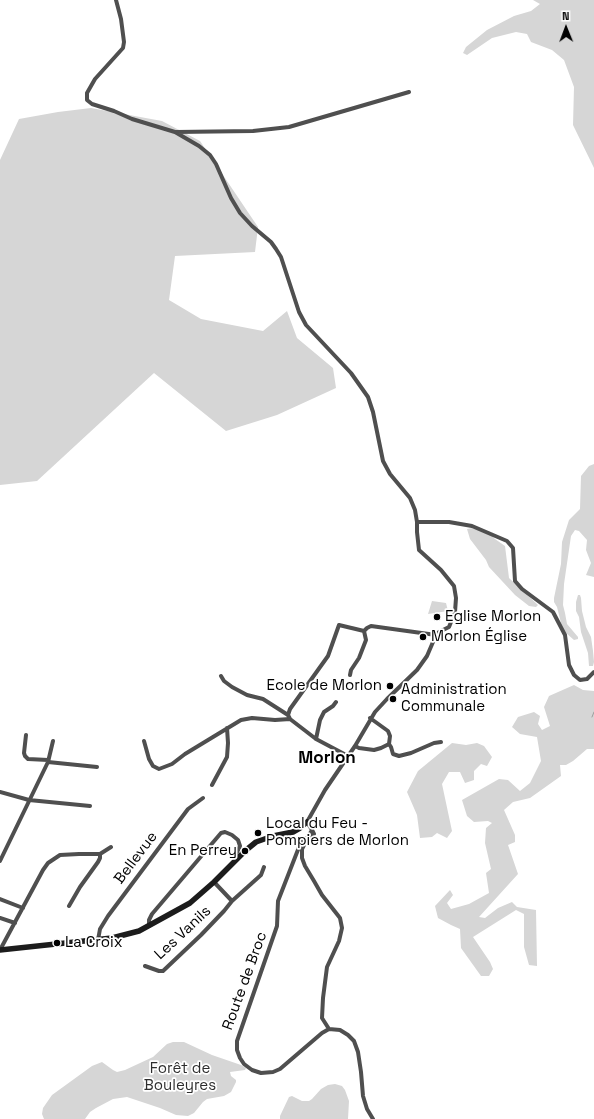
<!DOCTYPE html>
<html>
<head>
<meta charset="utf-8">
<style>
  body { margin:0 }
  #map { position:relative; width:594px; height:1119px; overflow:hidden; background:#fff; font-family:"Space Grotesk",sans-serif }
  canvas { display:block }
  .north { position:absolute; left:546px; top:8px; width:40px; height:40px; -webkit-text-stroke:3px #fff; paint-order:stroke; rotate:359deg; font-size:11px; font-weight:700; line-height:16px; text-align:center; color:#000 }
  .north::after { content:''; display:block; margin:auto; width:14px; height:18px; background:#000; clip-path:polygon(50% 0,100% 100%,50% 72%,0 100%) }
</style>
</head>
<body>
<div id="map">
<canvas width="594" height="1119"></canvas>
<div class="north">N</div>
</div>
<script>
const ctx = document.querySelector('canvas').getContext('2d');
ctx.lineJoin = 'round';
function fillPath(path, color) { ctx.fillStyle = color; ctx.fill(path, 'evenodd'); }
const shape = rows => new Path2D(rows.map(r => 'M' + r).join(''));
function trace(path, color, width, dash) { ctx.strokeStyle = color; ctx.lineWidth = width; ctx.lineCap = dash ? 'butt' : 'round'; ctx.setLineDash(dash || []); ctx.stroke(path); }
function drawText(font, color, halo, rows, align = 'center') {
  ctx.font = font + ' "Space Grotesk",sans-serif'; ctx.lineWidth = 3.5; ctx.setLineDash([]); ctx.textBaseline = 'middle'; ctx.strokeStyle = halo; ctx.fillStyle = color; for (const [text, x, y, turn = 0] of rows) {
    ctx.save(); ctx.translate(x, y); ctx.rotate((+turn || 0) * Math.PI / 180); ctx.textAlign = isNaN(turn) ? turn : align; if (halo) ctx.strokeText(text, 0, 0); ctx.fillText(text, 0, 0); ctx.restore();
  }
}
fillPath(shape([
  [533,0,594,0,594,168,573,125,574,87,564,60,552,50,531,42,527,34,516,32,492,38,467,55,463,53,466,47,487,30,514,16,531,11,540,4],
  [91,108,162,121,200,141,258,227,255,252,175,256,169,300,201,319,263,331,287,311,297,338,333,368,336,388,277,415,226,431,154,373,37,481,0,485,0,160,19,119,58,112],
  [594,464,594,577,586,575,591,563,586,550,587,540,579,531,575,530,571,536,564,584,563,605,565,613,567,624,578,637,578,639,574,640,566,633,561,623,557,607,554,602,554,598,561,564,562,542,569,520,580,509,581,476,589,466],
  [472,528,490,534,495,539,505,546,509,578,538,605,536,607,529,606,515,595,489,567,486,560,470,539,467,529],
  [578,595,580,595,581,598,582,611,586,627,591,637,593,651,594,662,593,666,589,666,588,653,581,632,579,617,576,611,576,602],
  [432,601,446,603,448,611,428,614],
  [574,685,583,690,594,691,594,749,587,749,573,761,566,765,560,765,561,776,530,798,513,802,504,810,515,835,515,842,508,845,518,874,479,917,485,918,498,908,512,902,517,907,536,910,537,966,529,965,524,947,524,914,516,910,473,937,490,962,493,969,489,976,481,976,461,948,460,929,451,925,438,918,435,906,450,890,453,895,447,903,451,909,469,904,489,893,486,873,491,869,485,843,486,828,492,823,488,821,474,822,467,816,462,800,499,779,508,780,520,791,530,783,541,761,537,737,520,734,512,727,518,717,534,712,540,716,538,724,542,730,550,726,544,707,549,696],
  [452,743,466,745,477,743,484,746,492,757,487,766,481,764,474,771,474,780,465,783,460,772,449,772,442,784,452,831,447,838,437,833,432,837,420,838,417,815,407,792,418,771],
  [173,1042,184,1042,212,1055,241,1065,246,1068,245,1070,230,1072,231,1076,236,1080,236,1082,231,1092,224,1096,207,1099,203,1102,194,1113,188,1116,176,1115,160,1108,127,1097,113,1099,96,1108,90,1112,85,1119,44,1119,42,1114,43,1108,52,1095,92,1066,102,1062,113,1070,117,1072,125,1070,153,1057,167,1044],
  [335,1084,342,1086,345,1090,349,1101,348,1119,280,1119,280,1116,289,1097,292,1096,302,1101,309,1101,312,1099,321,1089,328,1085]
]), '#d6d6d6');
trace(shape([
  [592,717,594,712]
]), '#9d9d9d', 1);
trace(shape([
  [116,0,121,19,124,42,123,48,95,79,87,93,87,100,92,104,114,111,132,119,175,132,199,146,210,155,216,164,231,198,240,213,252,226,271,242,276,249,281,257,299,312,306,325,351,373,368,397,373,412,383,461,390,474,410,498,415,510,417,522,417,532,419,550,441,570,454,586,456,598,455,612,449,627,439,632,436,635,427,656,417,670,387,699,375,712,355,746,325,790,307,822,312,830,308,837,301,842,278,901,277,926,237,1041,237,1050,240,1058,244,1064,252,1070,261,1073,273,1072,280,1069,322,1033,329,1029,340,1030,348,1035,354,1041,358,1052,361,1072,363,1096,367,1109,373,1119],
  [176,132,253,131,289,127,409,92],
  [417,522,449,522,472,526,507,541,513,548,515,581,522,589,553,612,565,635,569,665,574,675,580,680,587,679,594,672],
  [350,675,351,670,359,658,366,640,364,631],
  [221,676,224,681,232,687,247,695,263,699,288,715],
  [290,719,288,715,290,709,328,656,339,625,364,631,367,628,371,626,436,635],
  [26,735,24,753,25,756,28,759,48,760],
  [316,739,320,720,324,712,333,706,336,702],
  [144,741,149,759,153,766,159,769,172,764,185,754,241,720,252,718,275,720,290,719,316,739,348,756],
  [389,744,391,747,393,754,399,756,411,753,434,743,441,742],
  [355,746,359,748,374,750,381,748,389,744,390,736,388,731,370,718],
  [48,762,97,767],
  [212,785,227,757,228,743,227,728],
  [0,792,29,800,90,806],
  [312,830,314,834,312,837,305,843,302,849,302,858,305,866,314,881,322,895,340,918,342,928,339,941,327,967,323,998,322,1018,329,1029],
  [100,854,111,847],
  [0,861,48,762,53,741],
  [0,899,23,908],
  [232,901,261,875,264,867],
  [0,918,15,923],
  [149,926,149,920,152,914,221,833,225,832,232,835,238,840,240,846,236,854,235,861],
  [98,940,100,929,108,916,188,809,203,798],
  [0,950,43,870,48,863,60,855,79,854,100,854,100,858,98,862,80,887,69,906],
  [145,966,159,971,163,971,201,935,224,911,232,901,214,882]
]), '#4f4f4f', 4);
trace(shape([
  [0,950,112,938,139,931,190,903,214,882,245,851,256,842,273,836,293,832,300,828,307,822]
]), '#1c1c1c', 5.5);
for (const [x, y, r, color] of [
  [437,617,4,"#000"],
  [423,637,4,"#000"],
  [390,686,4,"#000"],
  [393,699,4,"#000"],
  [258,833,4,"#000"],
  [245,851,4,"#000"],
  [57,943,4,"#000"]
]) { const dot = new Path2D(); dot.arc(x, y, r, 0, 2 * Math.PI); ctx.fillStyle = color; ctx.fill(dot); trace(dot, '#fff', 1.5); }
drawText('15px', '#000', '#fff', [
  ["Eglise Morlon",445,617],
  ["Morlon Église",431,637],
  ["Ecole de Morlon",382,686,"right"],
  ["Administration",401,690],
  ["Communale",401,707],
  ["Local du Feu -",266,824],
  ["Pompiers de Morlon",266,841],
  ["En Perrey",237,851,"right"],
  ["La Croix",65,943]
], 'left');
drawText('15px', '#000', '#fff', [
  ["Bellevue",136,858,-53],
  ["Les Vanils",183,933,-43],
  ["Route de Broc",245,981,-70]
]);
drawText('15px', '#2d2d2d', '#fff', [
  ["Forêt de",180,1069],
  ["Bouleyres",180,1086]
]);
drawText('bold 17px', '#000', '#fff', [
  ["Morlon",327,758]
]);
</script>
</body>
</html>
